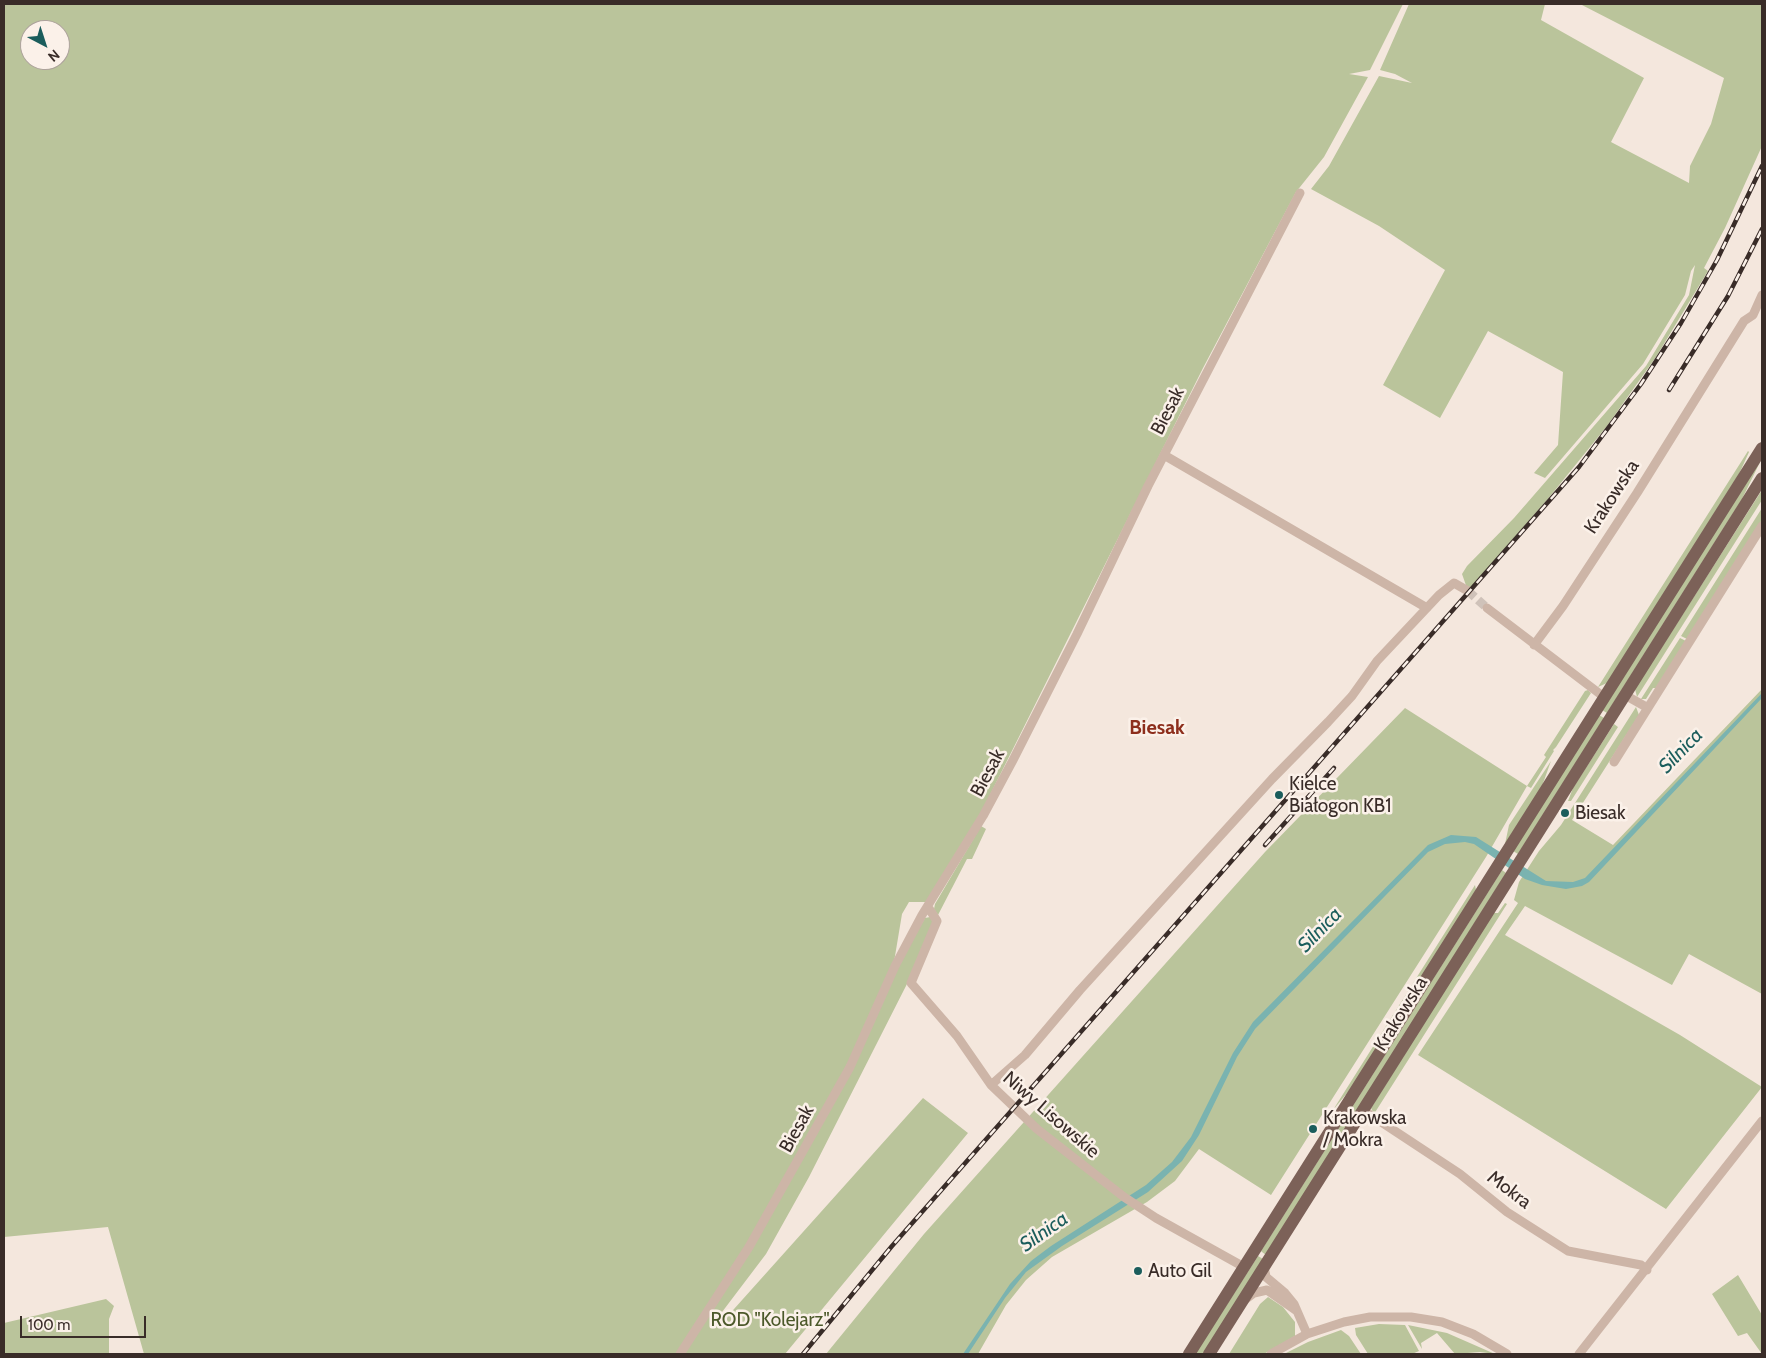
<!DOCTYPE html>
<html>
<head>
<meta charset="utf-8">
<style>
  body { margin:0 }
  #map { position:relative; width:1766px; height:1358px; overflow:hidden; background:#f4e7dd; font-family:Cabin,sans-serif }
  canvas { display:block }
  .frame { position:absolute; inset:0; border:5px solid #392c28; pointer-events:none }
  .north { position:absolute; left:20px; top:20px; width:50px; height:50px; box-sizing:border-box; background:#fbf1e9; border:1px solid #ada29c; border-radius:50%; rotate:140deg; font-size:14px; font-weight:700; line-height:20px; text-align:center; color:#392c28 }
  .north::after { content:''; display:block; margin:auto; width:18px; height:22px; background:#1b5d5c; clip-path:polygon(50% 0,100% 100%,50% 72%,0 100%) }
  .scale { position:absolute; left:20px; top:1316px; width:126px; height:22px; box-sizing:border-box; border:2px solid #392c28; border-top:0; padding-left:6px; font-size:15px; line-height:18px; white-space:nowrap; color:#392c28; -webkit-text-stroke:4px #fbf1e9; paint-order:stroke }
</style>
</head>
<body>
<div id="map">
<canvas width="1766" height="1358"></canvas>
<div class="frame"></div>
<div class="north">N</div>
<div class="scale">100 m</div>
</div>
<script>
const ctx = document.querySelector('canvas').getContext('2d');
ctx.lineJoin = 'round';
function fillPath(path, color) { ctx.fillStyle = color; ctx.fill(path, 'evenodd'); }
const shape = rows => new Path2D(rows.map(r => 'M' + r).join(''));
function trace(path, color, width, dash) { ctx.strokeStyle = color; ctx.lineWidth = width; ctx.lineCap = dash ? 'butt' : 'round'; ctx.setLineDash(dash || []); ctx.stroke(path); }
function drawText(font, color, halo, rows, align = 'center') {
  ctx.font = font + ' Cabin,sans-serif'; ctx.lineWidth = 5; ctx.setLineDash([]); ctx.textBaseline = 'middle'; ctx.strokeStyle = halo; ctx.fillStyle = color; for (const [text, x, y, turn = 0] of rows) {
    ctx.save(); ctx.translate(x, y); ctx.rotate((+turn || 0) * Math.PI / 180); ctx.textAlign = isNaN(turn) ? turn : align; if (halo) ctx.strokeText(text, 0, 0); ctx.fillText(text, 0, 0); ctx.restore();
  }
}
fillPath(shape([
  [4,4,1403,4,1370,70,1349,74,1368,77,1324,157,1296,192,1203,368,979,817,928,902,909,902,902,914,894,962,856,1047,750,1251,918,930,925,918,930,917,933,922,909,980,809,1177,766,1254,716,1320,719,1323,717,1328,923,1098,968,1133,785,1354,144,1354,108,1227,4,1237],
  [30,30,60,30,60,60,30,60],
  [1409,4,1545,4,1541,20,1644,78,1611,142,1689,183,1690,166,1711,124,1724,78,1580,4,1762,4,1762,146,1725,228,1704,268,1708,271,1656,357,1607,426,1547,500,1468,591,1462,574,1467,566,1514,518,1646,366,1689,295,1695,265,1691,271,1685,295,1643,364,1545,478,1534,473,1558,445,1563,372,1488,331,1440,418,1383,385,1445,270,1379,226,1311,189,1329,166,1379,76,1412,83,1395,74,1380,70],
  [1748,451,1749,452,1739,474,1607,683,1598,687],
  [1762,458,1742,499,1607,713,1602,710],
  [1762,490,1762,500,1637,697,1635,689],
  [1762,508,1762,520,1687,639,1681,636],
  [1680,638,1686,641,1657,688,1653,688,1646,699,1641,699],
  [1762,689,1762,994,1689,954,1672,985,1525,906,1505,935,1680,1035,1762,1087,1666,1209,1418,1055,1518,903,1514,900,1519,882,1539,851,1561,825,1636,707,1639,715,1572,820,1613,845],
  [1588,690,1591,693,1556,747,1553,750,1554,751,1531,788,1527,786,1486,857,1271,1195,1199,1149,1175,1181,1147,1202,1052,1257,1026,1280,1006,1305,978,1354,826,1354,924,1234,1265,852,1405,708,1527,786,1546,757,1544,755,1585,691],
  [1599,715,1604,718,1518,854,1513,851],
  [1614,724,1618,727,1571,801,1568,801,1573,788],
  [1551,761,1542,786,1505,844,1509,825],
  [981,826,986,829,972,859,967,859,938,915,934,909,935,904],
  [1502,870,1506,873,1266,1255,1262,1252,1261,1251],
  [1475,885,1476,890,1353,1086,1333,1110],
  [1505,903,1507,904,1374,1114,1371,1108,1493,913,1498,913],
  [1258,1256,1263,1259,1203,1354,1195,1354],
  [1738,1275,1762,1315,1762,1354,1747,1333,1738,1336,1712,1294],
  [1268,1297,1283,1307,1295,1322,1295,1336,1264,1354,1229,1354,1260,1304],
  [106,1299,114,1306,109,1319,109,1354,4,1354,4,1323],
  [1379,1324,1405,1325,1419,1351,1412,1354,1368,1354,1356,1335,1355,1328],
  [1408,1325,1447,1333,1495,1354,1480,1352,1455,1354,1437,1333,1421,1343,1422,1349],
  [1341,1330,1349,1336,1361,1354,1284,1354,1308,1342]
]), '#bac49b');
fillPath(shape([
  [1762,693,1762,698,1589,882,1582,886,1566,889,1542,885,1525,879,1474,844,1465,842,1445,844,1428,852,1255,1029,1237,1057,1199,1135,1182,1161,1148,1192,1062,1246,1026,1272,1005,1298,968,1354,963,1354,1010,1284,1031,1261,1051,1246,1146,1185,1172,1162,1191,1137,1233,1053,1253,1022,1428,845,1451,835,1476,837,1546,881,1573,882,1585,878]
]), '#7ab3b0');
trace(shape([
  [1468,591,1487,608]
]), '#cfc2b9', 9, [9, 4.5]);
trace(shape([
  [1164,455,1427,608],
  [1487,608,1604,697],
  [1534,645,1563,606,1637,493,1744,321,1753,315,1762,295],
  [1625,695,1648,708],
  [1614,762,1762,526],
  [928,907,937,921,911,983,957,1036,991,1085,1037,1129,1124,1197,1156,1218,1244,1267],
  [991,1085,1025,1055,1080,990,1272,779,1328,722,1352,696,1377,661,1439,595,1454,583,1468,591],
  [1363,1110,1460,1174,1507,1212,1568,1251,1641,1265,1647,1270],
  [1264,1266,1266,1277,1285,1293,1294,1304,1307,1334],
  [1246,1299,1254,1293,1267,1290,1297,1311],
  [680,1354,749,1247,850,1067,895,966,922,915,983,816,1013,760,1077,634,1148,486,1300,193],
  [1271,1354,1307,1334,1344,1322,1370,1317,1411,1317,1442,1322,1473,1334,1507,1354],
  [1579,1354,1762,1121]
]), '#cdb5a7', 9);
trace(shape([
  [1189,1354,1762,448],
  [1209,1354,1762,478]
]), '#7c6158', 12);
const rail = shape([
  [1669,390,1728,296,1762,229],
  [1265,845,1334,768],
  [803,1354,892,1246,1579,467,1641,384,1681,323,1717,260,1762,166]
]);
trace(rail, '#392c28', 4.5);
trace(rail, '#fbf1e9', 2.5, [8]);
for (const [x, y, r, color] of [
  [1279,795,5,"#1b5d5c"],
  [1565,813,5,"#1b5d5c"],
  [1313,1129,5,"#1b5d5c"],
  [1138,1271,5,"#1b5d5c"]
]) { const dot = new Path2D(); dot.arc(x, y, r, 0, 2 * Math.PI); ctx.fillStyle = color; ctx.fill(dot); trace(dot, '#fbf1e9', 2); }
drawText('19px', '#392c28', '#fbf1e9', [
  ["Biesak",1168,411,-63],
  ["Krakowska",1612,497,-57],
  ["Biesak",988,773,-62],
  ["Krakowska",1401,1014,-58],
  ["Niwy Lisowskie",1051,1115,41],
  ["Biesak",797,1129,-61],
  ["Mokra",1509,1190,37]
]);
drawText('19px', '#392c28', '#fbf1e9', [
  ["Kielce",1289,784],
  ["Białogon KB1",1289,806],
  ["Biesak",1575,813],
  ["Krakowska",1323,1118],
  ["/ Mokra",1323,1140],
  ["Auto Gil",1148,1271]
], 'left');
drawText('19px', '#4c592a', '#fbf1e9', [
  ["ROD \"Kolejarz\"",770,1320]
]);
drawText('bold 20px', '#8d2e1c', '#fbf1e9', [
  ["Biesak",1157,728]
]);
drawText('italic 20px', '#1b5d5c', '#fbf1e9', [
  ["Silnica",1681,751,-46],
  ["Silnica",1320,930,-46],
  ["Silnica",1044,1232,-35]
]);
</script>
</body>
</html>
